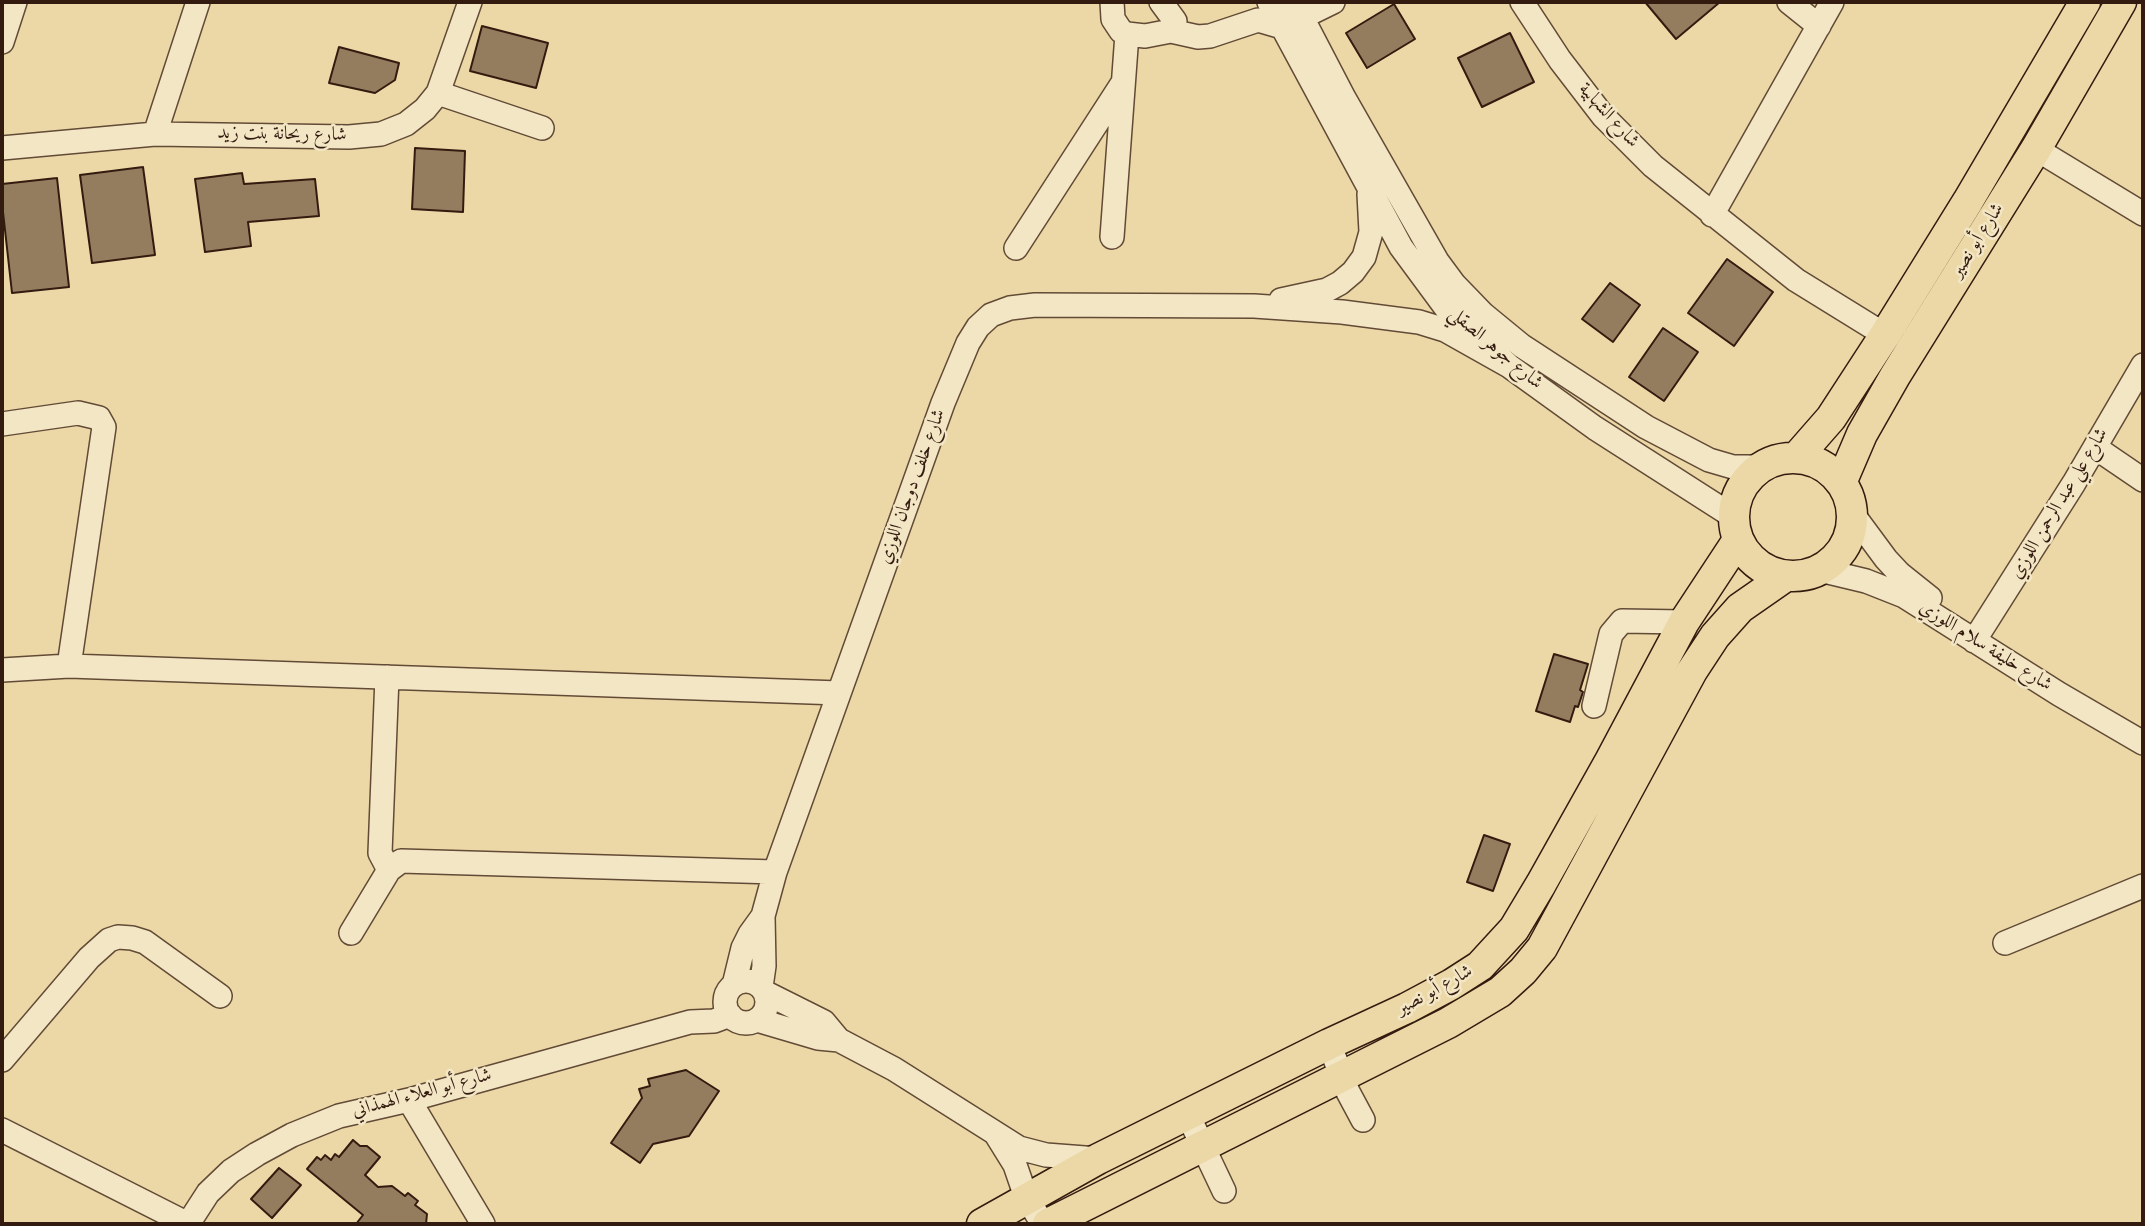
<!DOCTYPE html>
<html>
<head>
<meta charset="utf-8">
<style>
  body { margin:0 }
  #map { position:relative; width:2145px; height:1226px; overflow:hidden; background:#ebd8a6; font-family:"IM FELL English",serif }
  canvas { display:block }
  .frame { position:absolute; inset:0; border:4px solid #341b10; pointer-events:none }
</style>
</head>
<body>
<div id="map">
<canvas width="2145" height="1226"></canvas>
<div class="frame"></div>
</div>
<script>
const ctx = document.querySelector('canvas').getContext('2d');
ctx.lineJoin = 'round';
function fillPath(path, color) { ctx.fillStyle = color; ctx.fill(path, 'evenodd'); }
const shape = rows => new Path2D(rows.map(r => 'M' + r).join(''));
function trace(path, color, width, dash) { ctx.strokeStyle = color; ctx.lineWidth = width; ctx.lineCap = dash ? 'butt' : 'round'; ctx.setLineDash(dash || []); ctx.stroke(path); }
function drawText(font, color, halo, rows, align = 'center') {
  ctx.font = font + ' "IM FELL English",Amiri,serif'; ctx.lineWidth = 5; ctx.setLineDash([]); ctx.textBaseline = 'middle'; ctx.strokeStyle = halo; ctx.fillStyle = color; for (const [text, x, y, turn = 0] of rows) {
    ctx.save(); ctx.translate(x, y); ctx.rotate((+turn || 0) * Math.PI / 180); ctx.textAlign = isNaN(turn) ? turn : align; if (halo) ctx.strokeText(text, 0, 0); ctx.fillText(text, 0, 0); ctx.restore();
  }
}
const building = shape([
  [1645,2,1720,2,1676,39,1645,2],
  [1394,4,1415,39,1367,68,1346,33,1394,4],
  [482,26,548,43,536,88,470,71,482,26],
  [1510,33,1534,82,1482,107,1458,58,1510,33],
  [339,47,399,63,395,80,375,93,329,83,339,47],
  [415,148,465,151,463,212,412,209,415,148],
  [143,167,155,255,92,263,80,175,143,167],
  [242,173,244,184,315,179,319,216,248,222,251,246,205,252,195,179,242,173],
  [57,178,69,287,12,293,2,203,2,184,57,178],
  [1727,259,1773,292,1734,346,1688,313,1727,259],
  [1610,283,1640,305,1613,342,1582,319,1610,283],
  [1663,328,1698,352,1664,401,1629,377,1663,328],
  [1554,654,1588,664,1580,690,1583,692,1578,707,1575,706,1570,722,1536,711,1554,654],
  [1484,835,1510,844,1493,891,1467,882,1484,835],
  [686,1070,719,1091,689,1136,653,1144,640,1163,611,1143,642,1098,639,1089,650,1086,648,1079,686,1070],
  [353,1140,360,1146,367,1146,380,1157,365,1175,378,1187,392,1186,405,1196,408,1193,418,1201,415,1205,427,1214,426,1224,356,1224,363,1215,307,1169,317,1157,321,1160,325,1155,331,1160,335,1154,339,1157,353,1140],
  [279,1168,301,1185,272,1218,251,1199,279,1168]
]);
fillPath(building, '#937d5e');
trace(building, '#341b10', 2);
const minor = shape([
  [1112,2,1113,19,1121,31,1127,34,1145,36,1171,31,1174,28,1175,21,1161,2],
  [1269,2,1401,247,1446,308,1509,366,1595,428,1734,517],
  [1294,2,1344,98,1437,261,1454,284,1483,314,1522,346,1646,427,1709,460,1733,467,1762,467],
  [1522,2,1560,60,1603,116,1653,166,1796,280,1885,335],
  [1789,2,1819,26],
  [1171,31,1198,37,1210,36,1258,20,1282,27,1333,2],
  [2,42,15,2],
  [438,93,542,128],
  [155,134,198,2],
  [2,148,155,134,349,137,381,134,406,124,425,109,438,93,470,2],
  [2036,149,2143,214],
  [1712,215,1832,2],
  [1112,237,1127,34],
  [1016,248,1122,84],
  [1281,300,1327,290,1340,283,1353,272,1364,257,1371,232,1369,194],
  [2,424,78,413,99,418,104,427,69,666],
  [2096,448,2143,480],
  [1852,513,1886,559,1900,574,1930,598],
  [1820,570,1866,581,1904,596,2059,694,2143,743],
  [1974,641,2074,483,2143,365],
  [2,670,69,666,839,693],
  [387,677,380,853,389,870],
  [1594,706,1611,634,1622,621,1684,622],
  [351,933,389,870,401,861,775,872],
  [2005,943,2143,886],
  '725 1002a21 21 0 1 1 42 0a21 21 0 1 1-42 0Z',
  [734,985,743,948,750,934,763,916],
  [761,987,764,966,763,916,775,872,943,403,968,343,978,327,991,315,1010,308,1035,305,1254,306,1342,312,1419,322,1445,330,1509,366],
  [766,993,824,1022,839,1040,894,1069,1019,1148,1046,1155,1098,1159],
  [757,1020,818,1038,839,1040],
  [1329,1044,1348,1092,1363,1120],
  [2,1060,89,958,109,940,118,937,132,938,145,942,220,996],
  [409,1100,483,1224],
  [1187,1113,1224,1191],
  [2,1130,188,1224],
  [997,1136,1015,1165,1026,1197,1043,1224],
  [188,1224,208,1193,231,1171,257,1154,292,1135,339,1116,409,1100,690,1022,714,1021,730,1015]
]);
const major = shape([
  [1796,458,1831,418,1885,335,1968,201,2085,2],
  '1734 517a59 59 0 1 1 118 0a59 59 0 1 1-118 0Z',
  [1841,483,1862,434,1895,376,2036,149,2121,2],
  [982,1224,1098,1159,1329,1044,1407,1008,1452,984,1480,966,1514,929,1541,884,1610,761,1684,622,1738,540],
  [1048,1224,1448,1023,1500,992,1523,971,1542,948,1692,671,1715,636,1740,608,1786,576]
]);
trace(minor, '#624a36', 26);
trace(major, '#341b10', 33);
trace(minor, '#f2e6c5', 23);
trace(major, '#ebd8a6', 30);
drawText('19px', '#341b10', '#f2e6c5', [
  ["شارع الشهابية",1608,116,48],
  ["شارع ريحانة بنت زيد",282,135,1],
  ["شارع أبو نصير",1978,241,-58],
  ["شارع جوهر الصقلي",1495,349,40],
  ["شارع خلف دوجان اللوزي",913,487,-70],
  ["شارع علي عبد الرحمن اللوزي",2060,504,-59],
  ["شارع خليفة سلام اللوزي",1985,647,32],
  ["شارع أبو نصير",1435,991,-29],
  ["شارع أبو العلاء الهمذاني",422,1094,-15]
]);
</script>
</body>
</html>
